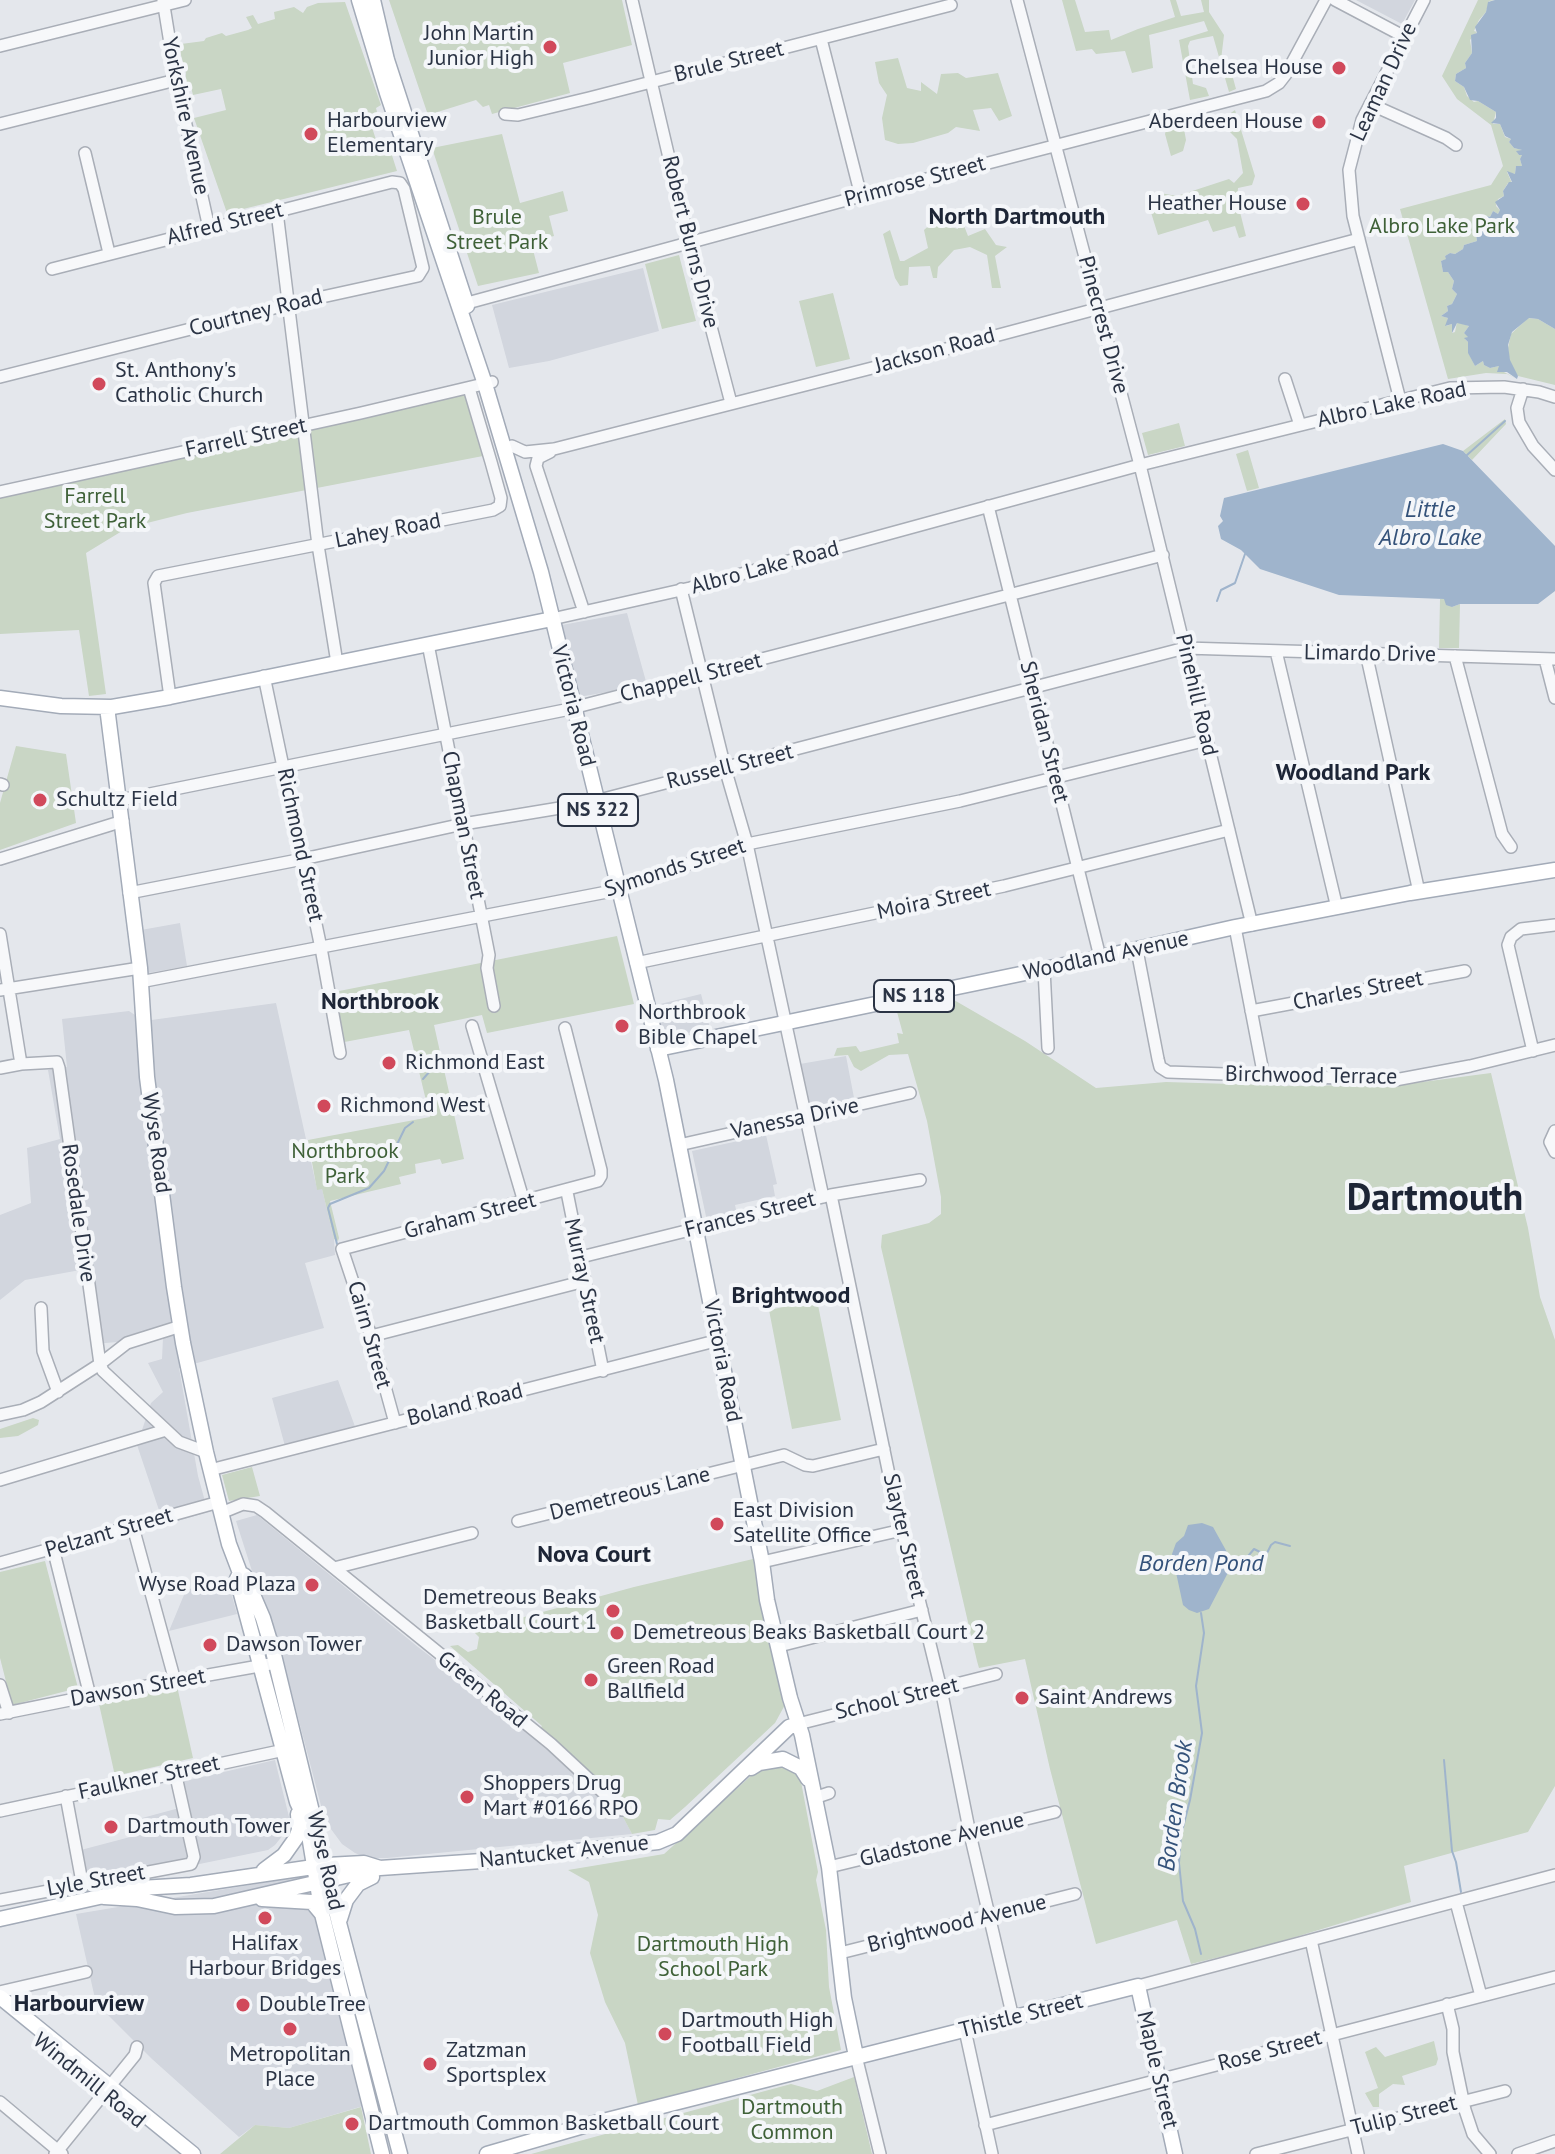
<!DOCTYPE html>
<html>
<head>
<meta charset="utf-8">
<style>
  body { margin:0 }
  canvas { display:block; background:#e4e7ec }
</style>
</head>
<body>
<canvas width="1555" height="2154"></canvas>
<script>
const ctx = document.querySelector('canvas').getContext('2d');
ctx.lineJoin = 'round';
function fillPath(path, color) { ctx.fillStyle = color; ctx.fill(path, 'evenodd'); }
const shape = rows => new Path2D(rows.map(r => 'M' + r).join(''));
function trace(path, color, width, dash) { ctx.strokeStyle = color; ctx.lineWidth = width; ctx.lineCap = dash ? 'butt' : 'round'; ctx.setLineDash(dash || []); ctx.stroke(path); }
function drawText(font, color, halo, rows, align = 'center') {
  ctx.font = font + ' "PT Sans",sans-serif'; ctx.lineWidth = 8; ctx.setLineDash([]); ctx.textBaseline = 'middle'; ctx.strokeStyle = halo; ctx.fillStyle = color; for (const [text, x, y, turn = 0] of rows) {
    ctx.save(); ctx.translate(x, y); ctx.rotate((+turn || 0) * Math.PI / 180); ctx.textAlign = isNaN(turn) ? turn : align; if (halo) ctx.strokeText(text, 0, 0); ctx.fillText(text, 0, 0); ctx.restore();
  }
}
fillPath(shape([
  [1356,0,1415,0,1402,24],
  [643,268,659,331,549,361,509,368,492,305],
  [627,613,647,685,579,697,562,625],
  [180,923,187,966,148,973,141,930],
  [701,994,712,1036,659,1048,648,1007],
  [276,1003,317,1189,322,1189,334,1239,335,1255,305,1263,324,1328,179,1368,198,1476,208,1512,164,1525,137,1445,151,1403,163,1392,148,1363,162,1359,163,1338,94,1344,86,1269,25,1280,0,1300,0,1215,31,1203,27,1148,60,1139,48,1070,67,1067,62,1019,129,1011,144,1021],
  [846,1056,855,1103,809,1112,800,1064],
  [766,1135,777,1184,773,1185,775,1196,735,1205,737,1214,707,1221,692,1151],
  [338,1380,357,1432,286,1450,272,1398],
  [257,1515,418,1647,534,1736,623,1817,632,1834,387,1858,367,1858,355,1853,342,1844,325,1821,275,1629,252,1571,236,1521],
  [227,1578,237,1614,169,1631,186,1590],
  [275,1760,291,1825,275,1845,268,1850,87,1887,77,1851,134,1836,131,1821,183,1807,177,1783],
  [310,1875,363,2106,289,2128,255,2125,239,2137,152,2059,96,2003,76,1914]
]), '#d2d6de');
fillPath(shape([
  [389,0,622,0,632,45,563,63,570,93,492,114,489,105,483,107,476,100,428,115],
  [1062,0,1075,0,1085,32,1109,30,1111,40,1138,29,1175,17,1170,0,1176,0,1181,16,1204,12,1201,0,1209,0,1209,12,1224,35,1221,60,1230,67,1236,89,1229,92,1213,36,1198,39,1190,41,1188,46,1193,84,1206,88,1209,96,1190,100,1179,40,1208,31,1204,21,1149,35,1153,68,1132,73,1125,51,1096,54,1092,49,1076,51],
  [1478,0,1495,0,1489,1,1486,12,1479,20,1474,31,1477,32,1470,40,1472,53,1465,63,1466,68,1456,74,1455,81,1464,87,1467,96,1474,102,1478,101,1496,112,1493,124,1500,124,1505,137,1511,139,1509,142,1514,148,1523,150,1517,152,1519,155,1522,155,1520,159,1522,166,1520,168,1516,166,1515,174,1507,172,1512,183,1508,183,1503,191,1504,196,1498,199,1496,206,1500,210,1498,214,1493,211,1490,217,1480,214,1477,217,1479,228,1476,234,1477,241,1464,245,1463,249,1455,254,1450,253,1445,256,1447,259,1441,261,1443,272,1448,272,1454,281,1452,289,1457,294,1452,304,1447,306,1448,311,1441,316,1448,318,1446,326,1452,324,1452,333,1455,332,1457,322,1469,326,1464,333,1469,336,1465,339,1468,342,1468,352,1475,366,1483,361,1484,365,1490,368,1499,366,1502,371,1517,379,1507,374,1486,373,1448,379,1400,209,1491,185,1503,166,1491,125,1457,99,1442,76],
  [345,2,381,105,376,108,377,112,368,115,378,146,388,143,397,171,227,213,194,118,226,110,221,89,193,95,190,83,185,84,186,73,179,48,181,44,204,41,206,38,222,33,226,36,248,30,252,28,246,17,253,15,258,24,275,19,274,12,294,7,303,13,307,7,318,3],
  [898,58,907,88,921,91,921,82,937,94,941,74,958,73,966,78,998,73,1012,116,999,121,991,108,973,110,980,131,956,127,948,133,913,143,898,144,885,140,882,118,887,95,879,83,875,62],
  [1235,110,1255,176,1252,185,1238,188,1237,200,1246,236,1239,238,1235,226,1213,232,1208,220,1158,235,1149,206,1160,193,1177,196,1229,179,1234,183,1243,173,1237,139,1226,128,1225,117],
  [1182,118,1186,140,1183,151,1171,156,1165,134,1168,123],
  [502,134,520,203,563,191,568,211,549,216,554,236,531,242,539,273,478,286,432,148],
  [956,214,961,218,968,236,985,229,996,245,1007,247,995,256,1001,288,992,288,987,255,970,247,954,250,938,267,937,278,933,278,930,266,909,267,908,285,900,286,895,278,883,234,890,230,900,261,904,261,928,248,924,230,933,222,958,229],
  [679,255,696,321,662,329,645,264],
  [833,293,850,359,816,367,799,301],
  [1528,318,1538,319,1555,329,1555,385,1518,376,1510,365,1508,348,1511,334],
  [468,391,483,456,187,513,127,528,86,553,106,694,89,696,79,630,0,634,0,496],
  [1505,419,1506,424,1472,460,1463,451],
  [1179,423,1185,446,1148,455,1142,433],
  [1248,450,1259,488,1247,491,1236,454],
  [1440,599,1446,599,1452,607,1460,604,1459,648,1439,648],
  [16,746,66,754,76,823,0,850,0,803],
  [617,936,634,1004,487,1033,482,1015,434,1025,464,1159,442,1164,440,1159,415,1164,416,1173,399,1177,401,1184,330,1201,339,1238,338,1241,334,1239,322,1189,317,1190,308,1140,430,1117,409,1030,339,1043,329,993],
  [954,1000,1025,1041,1096,1088,1166,1082,1298,1086,1407,1084,1491,1073,1528,1228,1540,1297,1555,1340,1555,1786,1528,1832,1404,1866,1411,1902,1269,1945,1191,1964,1177,1920,1096,1944,1050,1769,1025,1659,979,1668,977,1661,881,1247,882,1235,929,1223,941,1214,941,1197,927,1121,908,1054,889,1055,861,1071,854,1067,848,1055,834,1056,837,1048,856,1046,860,1052,899,1043,897,1033,903,1034,897,1012],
  [817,1300,841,1420,792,1429,769,1310],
  [33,1418,39,1420,38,1425,18,1436,0,1438,0,1429],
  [252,1467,260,1496,229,1501,222,1475],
  [753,1559,786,1703,775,1723,685,1807,670,1820,658,1819,655,1830,632,1834,623,1817,534,1736,542,1726,450,1646,458,1645,468,1652,477,1649,479,1637,473,1631,634,1587],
  [45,1561,78,1688,12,1705,0,1658,0,1572],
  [177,1686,193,1758,115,1776,99,1704],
  [777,1762,799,1771,818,1872,816,1880,826,1930,829,1987,841,2050,638,2105,625,2043,605,2002,590,1953,598,1915,589,1882,568,1870,664,1854,762,1766],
  [1434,2041,1438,2059,1436,2065,1402,2076,1405,2085,1393,2084,1379,2094,1379,2107,1373,2107,1365,2093,1378,2088,1365,2052,1376,2047,1385,2057],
  [854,2077,872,2154,531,2154,791,2084,817,2091],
  [361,2107,371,2154,220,2154,255,2125,289,2128]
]), '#c9d6c5');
fillPath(shape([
  [1495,0,1555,0,1555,329,1538,319,1529,318,1512,332,1508,345,1510,360,1518,376,1517,379,1507,372,1497,372,1499,366,1490,368,1484,365,1483,361,1475,366,1468,353,1468,342,1464,338,1468,337,1464,333,1469,326,1457,323,1452,333,1452,324,1445,326,1448,318,1441,316,1448,311,1447,306,1452,304,1457,294,1452,289,1454,281,1448,272,1443,272,1441,261,1446,259,1445,256,1450,253,1455,254,1463,249,1464,245,1477,241,1476,234,1479,228,1477,217,1480,214,1490,217,1493,211,1498,214,1500,210,1495,202,1504,196,1503,191,1509,182,1512,182,1507,171,1515,174,1516,166,1522,166,1520,159,1522,155,1519,155,1516,151,1522,150,1514,148,1509,142,1511,139,1505,136,1500,124,1491,123,1496,118,1496,112,1478,101,1470,100,1464,87,1455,81,1456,74,1466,68,1465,63,1472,53,1471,35,1477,33,1475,27,1486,12,1488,2],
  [1443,444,1463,451,1555,546,1555,591,1538,604,1460,604,1452,607,1446,605,1444,599,1339,595,1260,569,1241,550,1221,539,1218,526,1223,521,1220,516,1224,498],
  [1202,1523,1213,1527,1233,1563,1209,1609,1197,1613,1189,1610,1183,1605,1172,1554,1176,1543,1184,1536,1188,1525]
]), '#9fb4cc');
trace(shape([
  [1467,455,1505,421],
  [1217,601,1221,590,1235,583,1245,554],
  [423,1079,438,1062,451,1063],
  [337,1244,328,1208,330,1204,369,1188,384,1171,405,1128,413,1122],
  [1229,1570,1239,1567,1254,1549,1266,1555,1271,1545,1275,1542,1290,1546],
  [1444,1760,1452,1851,1456,1862,1461,1892],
  [1201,1954,1195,1929,1183,1901,1179,1863,1181,1835,1190,1800,1202,1733,1196,1686,1204,1633,1201,1613]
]), '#9fb4cc', 2);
const minor = shape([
  [163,0,176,80,209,228],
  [632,0,689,243,731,403],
  [1017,0,1140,465,1252,925],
  [1335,0,1405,37],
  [821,39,861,196],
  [0,46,185,0],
  [1370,104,1446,138,1456,145],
  [505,114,518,115,589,98,951,5],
  [0,124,176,80],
  [85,153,109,253],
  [277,212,318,545,337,663],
  [460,305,861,196,1266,91,1279,83,1286,74,1326,0],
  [0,377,290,304,418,276,423,268,404,189,400,183,392,182,52,269],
  [1285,379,1300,425],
  [1523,389,1517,408,1519,422,1533,446,1555,470],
  [1400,400,1353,216,1349,170,1362,120,1424,0],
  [512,446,525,452,554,449,931,353,1359,239],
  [550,452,538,458,536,466,584,612],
  [0,492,361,413,492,382],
  [988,506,1100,957],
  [681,589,725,768,747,844,823,1197],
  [552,619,690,588,1140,465,1450,388,1504,387,1539,392,1555,397],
  [428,644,489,955,487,968,494,1006],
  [1276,651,1337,908],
  [1366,653,1419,892],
  [1455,656,1502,834,1511,847],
  [1545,659,1555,698],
  [264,676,321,948,340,1053],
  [170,697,154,583,158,576,493,510,500,506,501,498,491,462,469,388],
  [0,784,3,785],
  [120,800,565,710,1163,555],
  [0,859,123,821],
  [129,893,303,859,463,824,584,804,1185,648,1555,659],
  [1235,927,1264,1077],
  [0,934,21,1064],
  [1137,950,1158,1059,1160,1067,1168,1072,1395,1080,1470,1066,1555,1045],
  [636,963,1004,886,1229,830],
  [1044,969,1048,1048],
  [140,982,607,892,747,844,960,801,1207,740],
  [0,990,140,968],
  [1251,1011,1465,971],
  [472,1026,524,1202],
  [1533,1051,1508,945,1511,937,1521,929,1555,925],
  [0,1068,21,1064,57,1062,59,1068,100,1364,103,1371,179,1442,206,1452],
  [1555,1131,1550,1142,1555,1152],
  [679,1145,910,1093],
  [567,1192,603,1371],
  [831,1195,892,1489,941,1689,970,1834,1013,2018],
  [581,1257,831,1195,920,1180],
  [41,1308,43,1351,58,1392],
  [371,1336,585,1281],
  [0,1415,23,1410,41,1402,100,1364,127,1343,181,1326],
  [395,1423,371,1336,342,1249,598,1181,601,1176,601,1170,565,1028],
  [210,1470,719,1340],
  [0,1480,166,1430],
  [221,1513,243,1504,256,1506,265,1512,551,1744,622,1810],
  [518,1521,784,1455,805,1465,813,1466,884,1449],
  [133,1527,175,1681],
  [53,1548,90,1696],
  [762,1562,902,1530],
  [0,1563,219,1502],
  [334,1568,472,1533],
  [779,1646,922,1610],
  [0,1685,9,1713],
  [0,1714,90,1696,276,1663],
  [798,1724,996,1674],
  [66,1796,82,1882],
  [814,1798,829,1793],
  [0,1811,289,1749],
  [829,1867,1055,1812],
  [0,1900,191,1864,194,1857,175,1772],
  [1456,1902,1481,1996],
  [1311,1940,1358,2154],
  [840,1953,1075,1894],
  [1138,1986,1555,1875],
  [0,1992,86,1972],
  [1447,2004,1453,2029,1453,2052,1465,2110,1473,2134,1490,2154],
  [965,2030,992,2154],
  [856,2056,880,2154],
  [0,2102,62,2154],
  [985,2125,1555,1977],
  [55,2154,135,2055,137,2047],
  [1256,2154,1505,2091],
  [1518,2154,1555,2141]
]);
const major = shape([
  [359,0,387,93,485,384,541,572,666,1080,762,1562,767,1600,790,1698,802,1735,829,1867,844,1998,856,2056],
  [373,0,387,60,467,306],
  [0,698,61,706,112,707,170,697,552,619],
  [107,707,140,968,147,1077,174,1287,183,1343,206,1452,229,1544,240,1573,245,1576,263,1618,273,1651,339,1923,400,2154],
  [658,1049,1088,960,1235,927,1410,893,1555,870],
  [240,1573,237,1579,297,1802,307,1823,322,1914,382,2154],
  [751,1768,759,1763,783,1759,801,1768,808,1779],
  [264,1870,284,1855,296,1838,299,1830,298,1814],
  [104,1897,137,1899,175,1907,214,1906,380,1868,496,1860,658,1842,677,1834,789,1727,798,1724],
  [262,1899,312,1902,322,1914],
  [0,1919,140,1888,191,1885,327,1865,364,1863,380,1868],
  [340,1919,346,1900,358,1884,372,1877],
  [0,1997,193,2154],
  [487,2154,587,2125,1138,1986,1175,2154]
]);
trace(minor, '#a9aeb7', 14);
trace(major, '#a3abb8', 17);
trace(minor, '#f7f8fa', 11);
trace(major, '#fff', 14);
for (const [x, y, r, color] of [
  [550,47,8,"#d1495b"],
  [1339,68,8,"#d1495b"],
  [1319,122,8,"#d1495b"],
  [311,134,8,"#d1495b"],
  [1303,204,8,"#d1495b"],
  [99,384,8,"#d1495b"],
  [40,800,8,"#d1495b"],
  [622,1026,8,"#d1495b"],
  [389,1063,8,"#d1495b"],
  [324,1106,8,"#d1495b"],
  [717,1524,8,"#d1495b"],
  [312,1585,8,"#d1495b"],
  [613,1611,8,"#d1495b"],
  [617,1633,8,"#d1495b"],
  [210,1645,8,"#d1495b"],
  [591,1680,8,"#d1495b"],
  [1022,1698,8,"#d1495b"],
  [467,1797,8,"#d1495b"],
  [111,1827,8,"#d1495b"],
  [265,1918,8,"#d1495b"],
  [243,2005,8,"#d1495b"],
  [290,2029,8,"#d1495b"],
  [665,2034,8,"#d1495b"],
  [430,2064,8,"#d1495b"],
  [352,2124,8,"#d1495b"]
]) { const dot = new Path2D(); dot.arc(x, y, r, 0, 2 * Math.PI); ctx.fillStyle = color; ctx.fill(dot); trace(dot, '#f4f6f9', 3); }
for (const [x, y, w] of [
  [598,810,80],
  [914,996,80]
]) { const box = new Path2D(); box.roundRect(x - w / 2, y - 16, w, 32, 6); ctx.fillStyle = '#f4f6f9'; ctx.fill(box); trace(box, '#2b3445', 2); }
drawText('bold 20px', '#2b3445', null, [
  ["NS 322",598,810],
  ["NS 118",914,996]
]);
drawText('22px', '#2b3445', '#f4f6f9', [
  ["John Martin",534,34,"right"],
  ["Junior High",534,59,"right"],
  ["Chelsea House",1323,68,"right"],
  ["Harbourview",327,121],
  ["Elementary",327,146],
  ["Aberdeen House",1303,122,"right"],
  ["Heather House",1287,204,"right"],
  ["St. Anthony's",115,371],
  ["Catholic Church",115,396],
  ["Schultz Field",56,800],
  ["Northbrook",638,1013],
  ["Bible Chapel",638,1038],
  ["Richmond East",405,1063],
  ["Richmond West",340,1106],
  ["East Division",733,1511],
  ["Satellite Office",733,1536],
  ["Wyse Road Plaza",296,1585,"right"],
  ["Demetreous Beaks",597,1598,"right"],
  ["Basketball Court 1",597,1623,"right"],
  ["Demetreous Beaks Basketball Court 2",633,1633],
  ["Dawson Tower",226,1645],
  ["Green Road",607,1667],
  ["Ballfield",607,1692],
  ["Saint Andrews",1038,1698],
  ["Shoppers Drug",483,1784],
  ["Mart #0166 RPO",483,1809],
  ["Dartmouth Tower",127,1827],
  ["Halifax",265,1944,"center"],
  ["Harbour Bridges",265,1969,"center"],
  ["DoubleTree",259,2005],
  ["Dartmouth High",681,2021],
  ["Football Field",681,2046],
  ["Zatzman",446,2051],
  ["Sportsplex",446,2076],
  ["Metropolitan",290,2055,"center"],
  ["Place",290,2080,"center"],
  ["Dartmouth Common Basketball Court",368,2124]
], 'left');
drawText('22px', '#2b3445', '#f4f6f9', [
  ["Brule Street",729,62,-14],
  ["Leaman Drive",1384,82,-65],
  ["Yorkshire Avenue",185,116,78],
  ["Primrose Street",915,182,-15],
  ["Alfred Street",225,224,-14],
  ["Robert Burns Drive",690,242,76],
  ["Courtney Road",256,313,-14],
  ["Pinecrest Drive",1103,325,75],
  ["Jackson Road",935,351,-15],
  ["Albro Lake Road",1392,405,-12],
  ["Farrell Street",246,438,-12],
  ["Lahey Road",388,531,-11],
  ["Albro Lake Road",765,568,-15],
  ["Limardo Drive",1370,654,1],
  ["Chappell Street",691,678,-14],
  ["Pinehill Road",1196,695,77],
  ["Victoria Road",573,706,76],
  ["Sheridan Street",1044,732,76],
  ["Russell Street",730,767,-14],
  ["Chapman Street",463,825,79],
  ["Richmond Street",300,845,78],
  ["Symonds Street",675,868,-18],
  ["Moira Street",934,901,-12],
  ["Woodland Avenue",1106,956,-12],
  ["Charles Street",1358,991,-11],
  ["Birchwood Terrace",1311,1076,1],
  ["Vanessa Drive",795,1119,-12],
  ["Wyse Road",156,1143,82],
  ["Rosedale Drive",78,1213,82],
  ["Frances Street",750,1215,-14],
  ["Graham Street",470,1216,-14],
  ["Murray Street",584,1281,78],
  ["Cairn Street",369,1335,74],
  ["Victoria Road",722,1361,79],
  ["Boland Road",465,1405,-14],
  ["Demetreous Lane",630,1494,-14],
  ["Pelzant Street",109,1533,-16],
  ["Slayter Street",904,1536,77],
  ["Dawson Street",138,1688,-10],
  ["Green Road",482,1690,39],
  ["School Street",897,1699,-13],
  ["Faulkner Street",149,1778,-12],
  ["Gladstone Avenue",942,1840,-14],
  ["Nantucket Avenue",564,1852,-6],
  ["Wyse Road",325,1861,77],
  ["Lyle Street",96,1881,-10],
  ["Brightwood Avenue",957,1924,-14],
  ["Thistle Street",1021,2016,-14],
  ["Rose Street",1270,2051,-15],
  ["Maple Street",1157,2070,77],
  ["Windmill Road",89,2081,39],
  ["Tulip Street",1404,2116,-14]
]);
drawText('22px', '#3f6138', '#f4f6f9', [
  ["Brule",497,218],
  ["Street Park",497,243],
  ["Albro Lake Park",1442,227],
  ["Farrell",95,497],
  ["Street Park",95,522],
  ["Northbrook",345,1152],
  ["Park",345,1177],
  ["Dartmouth High",713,1945],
  ["School Park",713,1970],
  ["Dartmouth",792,2108],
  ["Common",792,2133]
]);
drawText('bold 24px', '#1d2536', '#f4f6f9', [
  ["North Dartmouth",1017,217],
  ["Woodland Park",1353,773],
  ["Northbrook",380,1002],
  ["Brightwood",791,1296],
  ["Nova Court",594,1555],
  ["Harbourview",79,2004]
]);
drawText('italic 24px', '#34527a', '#f4f6f9', [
  ["Little",1430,510],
  ["Albro Lake",1430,538],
  ["Borden Pond",1201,1564],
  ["Borden Brook",1176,1806,-82]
]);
drawText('bold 38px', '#1d2536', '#f4f6f9', [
  ["Dartmouth",1435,1199]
]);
</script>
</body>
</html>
